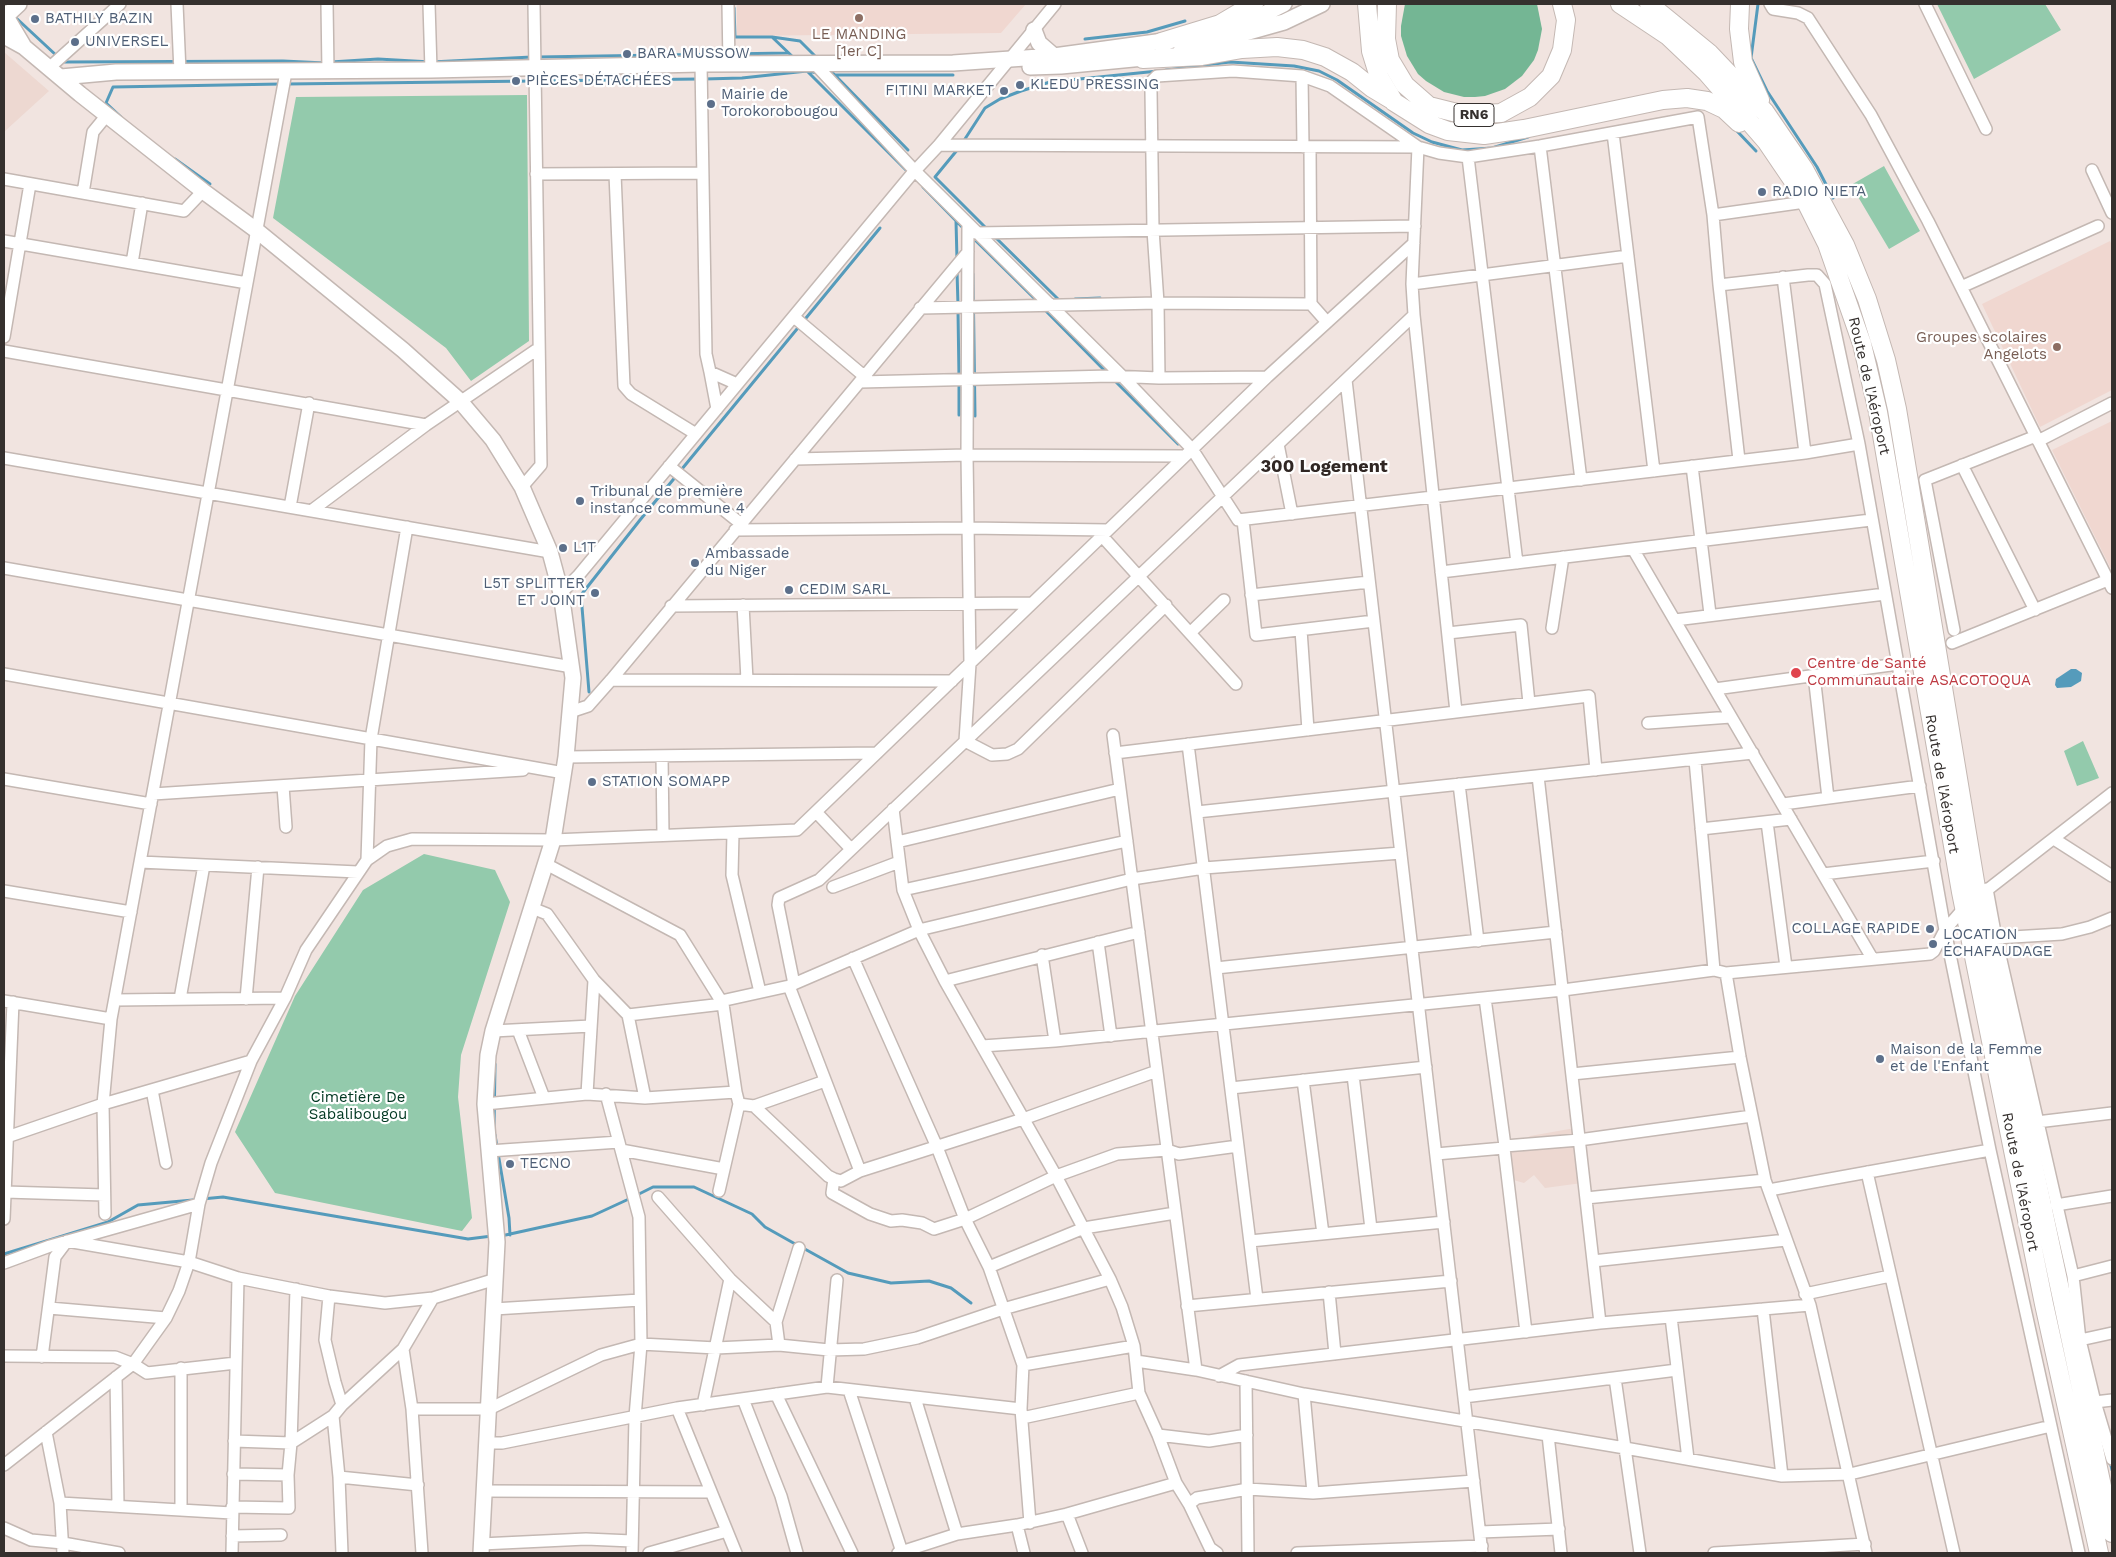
<!DOCTYPE html>
<html>
<head>
<meta charset="utf-8">
<style>
  body { margin:0 }
  #map { position:relative; width:2116px; height:1557px; overflow:hidden; background:#f1e4e0; font-family:"Work Sans",sans-serif }
  canvas { display:block }
  .frame { position:absolute; inset:0; border:5px solid #35302e; pointer-events:none }
</style>
</head>
<body>
<div id="map">
<canvas width="2116" height="1557"></canvas>
<div class="frame"></div>
</div>
<script>
const ctx = document.querySelector('canvas').getContext('2d');
ctx.lineJoin = 'round';
function fillPath(path, color) { ctx.fillStyle = color; ctx.fill(path, 'evenodd'); }
const shape = rows => new Path2D(rows.map(r => 'M' + r).join(''));
function trace(path, color, width, dash) { ctx.strokeStyle = color; ctx.lineWidth = width; ctx.lineCap = dash ? 'butt' : 'round'; ctx.setLineDash(dash || []); ctx.stroke(path); }
function drawText(font, color, halo, rows, align = 'center') {
  ctx.font = font + ' "Work Sans",sans-serif'; ctx.lineWidth = 4.5; ctx.setLineDash([]); ctx.textBaseline = 'middle'; ctx.strokeStyle = halo; ctx.fillStyle = color; for (const [text, x, y, turn = 0] of rows) {
    ctx.save(); ctx.translate(x, y); ctx.rotate((+turn || 0) * Math.PI / 180); ctx.textAlign = isNaN(turn) ? turn : align; if (halo) ctx.strokeText(text, 0, 0); ctx.fillText(text, 0, 0); ctx.restore();
  }
}
fillPath(shape([
  [4,52,49,91,4,132],
  [1575,1128,1582,1183,1545,1188,1534,1175,1524,1183,1510,1179,1507,1151,1530,1136]
]), '#edd8d1');
fillPath(shape([
  [737,4,1026,4,1001,33,737,36],
  [2110,241,2112,245,2112,390,2040,427,1982,304],
  [2112,421,2112,571,2052,450]
]), '#f0d7d0');
fillPath(shape([
  [1937,4,2045,4,2061,30,1974,79],
  [527,95,529,341,471,381,446,348,273,218,296,97],
  [1884,166,1920,231,1889,249,1851,185],
  [2083,741,2099,778,2077,786,2064,751],
  [424,854,495,870,510,902,461,1055,458,1097,472,1218,462,1231,275,1193,235,1132,295,996,363,890]
]), '#93caac');
fillPath(shape([
  [1405,4,1537,4,1542,29,1538,50,1534,60,1522,76,1505,89,1485,96,1475,97,1464,97,1444,92,1426,81,1418,74,1407,56,1401,36,1401,26]
]), '#74b694');
fillPath(shape([
  [2071,669,2076,669,2082,673,2081,681,2071,687,2057,688,2055,685,2056,679]
]), '#559bbb');
trace(shape([
  [1758,4,1751,58,1767,91,1817,167,1833,198],
  [734,8,735,37,772,37,795,59],
  [14,16,57,56],
  [772,37,800,41,818,59],
  [1085,39,1147,32,1185,21],
  [538,57,788,53],
  [62,60,65,62,283,61,325,63],
  [331,62,378,59,431,62,532,57],
  [828,68,908,150],
  [1166,70,1230,62,1294,66,1319,71,1337,80,1413,133,1432,142,1462,150,1492,148,1528,137],
  [808,72,908,172],
  [829,75,953,75],
  [704,79,742,78,807,71,818,73],
  [287,84,698,79],
  [121,117,106,103,113,87,281,84],
  [1736,130,1756,151],
  [963,142,985,108,1000,99,1021,91,1050,82,1158,71],
  [958,149,935,177,988,230],
  [175,159,210,184],
  [923,187,964,229],
  [956,221,957,260],
  [994,236,1059,300],
  [972,237,1037,301],
  [957,271,958,305],
  [973,274,975,416],
  [1075,299,1100,298],
  [1044,309,1107,373],
  [958,311,959,377],
  [1115,381,1178,444],
  [959,383,959,415],
  [589,692,581,595,640,520,880,228],
  [494,1129,495,1064],
  [495,1135,509,1218,510,1235],
  [637,1195,653,1187,694,1187,752,1214,765,1227,797,1245],
  [202,1199,223,1197,468,1239,492,1236],
  [501,1236,592,1216,631,1198],
  [803,1248,848,1273,891,1283,929,1281,951,1288,971,1303],
  [4,1254,108,1222,138,1205,193,1200],
  [2110,1461,2112,1470]
]), '#559bbb', 3);
const minor = shape([
  [177,4,180,72],
  [327,4,328,71],
  [429,4,431,70],
  [728,4,729,65],
  [1770,4,1773,9,1798,13,1808,18,1871,115,1928,221,2112,588],
  [1925,4,1986,129],
  [814,63,915,171,1123,377,1192,449,1238,520,1805,453,1859,444],
  [701,64,706,354,710,372,737,384],
  [49,68,120,4],
  [1302,76,1303,147],
  [1613,133,1654,471],
  [939,145,1418,147,1412,284,1414,315,1456,712],
  [1540,146,1581,480],
  [1310,147,1311,304,1326,321],
  [1468,157,1517,563],
  [2092,170,2112,213],
  [536,174,702,173],
  [615,174,624,386,631,394,696,434],
  [4,179,184,211,203,191],
  [83,193,93,132,107,115],
  [1713,215,1805,202],
  [968,224,967,455,970,664,965,741,992,755,1007,754,1018,749,1166,605],
  [976,233,1415,226],
  [4,241,247,283],
  [132,263,142,203],
  [1783,277,1805,453],
  [1412,284,1628,256],
  [1719,285,1808,275,1817,275,1825,284,1859,444,1945,930,1990,1150,2079,1553],
  [1961,287,2098,226],
  [920,308,1158,303,1311,304],
  [794,317,864,376],
  [4,337,30,184],
  [4,351,426,425],
  [710,372,717,409],
  [1159,378,1158,303,1153,230,1151,91,1152,81,1157,76,1233,71,1302,76,1330,86,1418,147,1439,153,1468,157,1540,146,1698,117,1713,215,1719,285,1739,460],
  [1346,380,1482,1553],
  [860,382,1111,376,1159,378,1267,377],
  [2038,441,2112,403],
  [1278,444,1292,514],
  [4,458,550,552],
  [795,459,967,455,1184,456],
  [1962,465,2035,610],
  [669,466,740,523],
  [1692,466,1710,614],
  [522,487,541,465,534,4],
  [290,507,309,403],
  [311,511,426,425,539,348],
  [1243,520,1256,635,1374,621],
  [735,530,968,528,1108,530],
  [1102,536,1236,684],
  [1633,549,1872,958],
  [4,568,572,667],
  [1441,572,1871,520],
  [561,593,578,576,911,175,939,145,1055,4],
  [1251,595,1369,582],
  [743,605,747,680],
  [671,606,1032,603],
  [1675,620,1885,594],
  [1552,628,1563,557],
  [1301,630,1308,730],
  [1954,630,1925,480,2036,436],
  [1190,633,1224,600],
  [1448,633,1521,625,1529,703],
  [1952,643,2108,580],
  [4,674,564,773],
  [1814,675,1828,798],
  [611,680,952,681],
  [1715,689,1898,664],
  [570,712,588,706,611,680,968,252],
  [1648,723,1731,717],
  [1113,735,1196,1370],
  [1188,744,1257,1299],
  [1115,753,1589,696,1596,770],
  [662,756,663,835],
  [566,757,877,753],
  [1695,760,1714,970],
  [1538,776,1600,1323],
  [4,779,151,804],
  [1459,784,1478,941],
  [283,786,286,827],
  [153,794,523,770],
  [1783,804,1920,786],
  [893,809,903,890,919,930,945,981,1056,1176,1110,1279,1122,1307,1134,1346,1139,1393,1158,1435,1176,1483,1189,1504,1210,1548,1217,1553],
  [816,812,851,849],
  [1197,812,1753,753],
  [1767,822,1786,967],
  [1701,829,1791,819],
  [733,833,732,875,760,992],
  [2054,839,2112,876],
  [897,842,1120,789],
  [367,860,387,846,412,839,553,840,797,830,1267,377,1414,243],
  [140,862,358,872],
  [546,864,680,935,723,1004,736,1092,739,1104,754,1106,828,1176,834,1179,841,1181,860,1171,1023,1119,1157,1071],
  [1823,874,1934,861],
  [833,887,899,862],
  [1987,889,1996,938,2073,1276,2080,1340,2095,1402,2112,1459],
  [903,890,1127,841],
  [4,891,131,912],
  [532,908,547,914,594,980,628,1015,645,1098],
  [1996,938,2062,934,2090,927,2112,918],
  [1098,942,1111,1036],
  [1042,955,1055,1041],
  [853,958,937,1147,965,1219,989,1267,1023,1365,1021,1409,1030,1523],
  [1216,968,1556,932],
  [1726,973,1740,1057,1765,1180,1810,1305,1866,1553],
  [945,981,1139,932],
  [794,984,778,905,779,898,819,880,1414,315],
  [789,986,860,1171],
  [1485,998,1505,1146],
  [180,999,204,865],
  [246,999,258,867],
  [115,1000,285,998],
  [4,1001,111,1019],
  [721,1001,789,986,919,930,1132,879,1204,868,1401,853],
  [628,1015,723,1004],
  [518,1030,544,1098],
  [493,1031,591,1026],
  [982,1046,1055,1041,1563,990,1714,970,1726,973,1930,954,1934,951,1945,930,1964,908,2112,793],
  [1572,1074,1740,1057],
  [1353,1075,1371,1229],
  [1303,1080,1323,1234],
  [1231,1088,1426,1067],
  [152,1090,166,1163],
  [587,1094,594,980],
  [606,1094,639,1217,641,1344,635,1417,632,1553],
  [485,1104,587,1094,645,1098,736,1092],
  [754,1106,825,1081],
  [2037,1122,2112,1113],
  [7,1137,103,1104,251,1061],
  [1504,1148,1526,1332],
  [621,1150,724,1169],
  [489,1151,619,1142],
  [1436,1154,1504,1148,1505,1146,1579,1140,1752,1116],
  [1867,1172,1954,1553],
  [834,1179,832,1193,870,1214,891,1221,902,1220,922,1223,934,1229,965,1219,1056,1176,1117,1154,1167,1150,1179,1154,1238,1146],
  [1769,1190,1990,1150],
  [719,1191,739,1104],
  [5,1192,104,1195],
  [658,1197,730,1279,776,1322],
  [1586,1198,1765,1180],
  [2056,1205,2112,1196],
  [105,1214,103,1104,111,1019,286,72],
  [4,1219,13,1002],
  [1250,1241,1444,1222],
  [1593,1261,1786,1240],
  [4,1263,50,1246,199,1204],
  [989,1267,1084,1228,1175,1213],
  [2073,1276,2112,1266],
  [1329,1292,1335,1354],
  [1805,1294,1890,1276],
  [329,1296,325,1340,335,1382,342,1405],
  [1187,1306,1451,1281],
  [49,1308,166,1318],
  [494,1309,640,1300],
  [1763,1309,1782,1476],
  [1671,1317,1688,1459],
  [2080,1340,2112,1333],
  [779,1345,776,1322,799,1248],
  [403,1349,412,1409,422,1553],
  [4,1356,115,1357,133,1364,147,1373,236,1363],
  [42,1357,55,1257,67,1241,189,1262,238,1278,329,1296,385,1303,433,1298],
  [1136,1361,1196,1370,1304,1394,1625,1448,1782,1476,1850,1474,2051,1426],
  [1023,1365,1134,1346],
  [181,1368,181,1510],
  [1219,1376,1239,1365,1600,1323,1810,1305],
  [116,1377,118,1506],
  [1615,1378,1640,1553],
  [1246,1381,1248,1553],
  [827,1387,837,1280],
  [849,1390,902,1552],
  [776,1394,852,1553],
  [1304,1394,1313,1493],
  [1464,1397,1677,1370],
  [915,1398,957,1534],
  [743,1399,781,1496,797,1553],
  [2095,1402,2112,1400],
  [703,1405,730,1279],
  [677,1408,736,1553],
  [412,1409,489,1409,601,1355,641,1344,716,1348,779,1345,829,1350,864,1349,917,1338,1003,1309,1110,1279],
  [333,1416,339,1477,342,1553],
  [1022,1418,1139,1393],
  [46,1432,60,1503,63,1553],
  [1158,1435,1209,1441,1247,1435],
  [1548,1435,1561,1553],
  [234,1441,291,1443,333,1416,342,1405,403,1349,433,1298,496,1279],
  [488,1443,502,1443,677,1408,827,1387,1021,1409],
  [4,1465,133,1364,166,1318,179,1291,189,1262,199,1204,211,1163,251,1061,285,998,306,950,367,860,371,739,407,527],
  [233,1474,288,1475],
  [339,1477,418,1485],
  [485,1491,711,1492],
  [60,1503,232,1513],
  [1189,1504,1197,1498,1248,1489,1313,1493,1474,1481],
  [232,1507,289,1508,288,1475,291,1443,296,1289],
  [1067,1514,1082,1553],
  [1017,1525,1024,1553],
  [4,1528,31,1540,63,1543,119,1553],
  [1480,1532,1559,1529],
  [232,1536,281,1535],
  [481,1544,586,1539,632,1541],
  [232,1553,238,1278],
  [649,1553,727,1531],
  [898,1553,957,1534,1017,1525,1067,1514,1176,1483],
  [1297,1553,1482,1546],
  [1714,1553,1865,1544]
]);
const major = shape([
  [4,13,23,45],
  [4,18,19,4],
  [1034,30,1039,43,1054,56],
  [1218,31,1254,19,1284,4],
  [4,36,24,47,80,94,203,191,256,230,403,350,460,401,493,440,522,487,550,552,561,593,573,678,566,757,553,840,493,1031,488,1055,485,1104,497,1242,481,1553],
  [1181,51,1284,22,1322,4],
  [1030,67,1061,66,1154,57],
  [61,77,116,72,431,70,701,64,953,63,1054,56,1171,40]
]);
const highway = shape([
  [1367,4,1371,51,1379,77,1394,102,1429,124,1448,131,1484,135,1524,129,1663,100,1687,98,1707,101,1724,109,1739,123],
  [1387,4,1386,39,1390,60,1405,85,1429,106,1465,115,1501,113,1530,97,1551,76,1562,50,1566,20,1562,4],
  [1620,4,1668,36,1707,73,1766,141,1802,194,1827,244,1862,344,1878,412,1961,892,2044,1304,2099,1553],
  [1649,4,1709,53,1765,112,1804,169,1845,245,1867,299,1886,360,1897,409,1982,924,2112,1533],
  [1740,4,1739,29,1743,62,1760,100],
  [1161,42,1220,24,1254,4],
  [1143,59,1202,56,1242,49,1277,47,1303,50,1325,57,1352,72,1372,88,1392,100]
]);
trace(minor, '#c4b8b3', 14);
trace(major, '#c4b8b3', 18);
trace(highway, '#c4b8b3', 20);
trace(minor, '#fff', 11);
trace(major, '#fff', 15);
trace(highway, '#fff', 18);
for (const [x, y, r, color] of [
  [859,18,5,"#8d6e63"],
  [35,19,5,"#5c6f8a"],
  [75,42,5,"#5c6f8a"],
  [627,54,5,"#5c6f8a"],
  [516,81,5,"#5c6f8a"],
  [1020,85,5,"#5c6f8a"],
  [1004,91,5,"#5c6f8a"],
  [711,104,5,"#5c6f8a"],
  [1762,192,5,"#5c6f8a"],
  [2057,347,5,"#8d6e63"],
  [580,501,5,"#5c6f8a"],
  [563,548,5,"#5c6f8a"],
  [695,563,5,"#5c6f8a"],
  [789,590,5,"#5c6f8a"],
  [595,593,5,"#5c6f8a"],
  [1796,673,6,"#e0444e"],
  [592,782,5,"#5c6f8a"],
  [1930,929,5,"#5c6f8a"],
  [1933,944,5,"#5c6f8a"],
  [1880,1059,5,"#5c6f8a"],
  [510,1164,5,"#5c6f8a"]
]) { const dot = new Path2D(); dot.arc(x, y, r, 0, 2 * Math.PI); ctx.fillStyle = color; ctx.fill(dot); trace(dot, '#fff', 2); }
for (const [x, y, w] of [
  [1474,115,40]
]) { const box = new Path2D(); box.roundRect(x - w / 2, y - 11.5, w, 23, 4); ctx.fillStyle = '#fff'; ctx.fill(box); trace(box, '#35302e', 1); }
drawText('bold 14px', '#35302e', null, [
  ["RN6",1474,115]
]);
drawText('15px', '#4e5e75', '#fff', [
  ["BATHILY BAZIN",45,19],
  ["UNIVERSEL",85,42],
  ["BARA MUSSOW",637,54],
  ["PIÈCES DÉTACHÉES",526,81],
  ["KLEDU PRESSING",1030,85],
  ["FITINI MARKET",994,91,"right"],
  ["Mairie de",721,95],
  ["Torokorobougou",721,112],
  ["RADIO NIETA",1772,192],
  ["Tribunal de première",590,492],
  ["instance commune 4",590,509],
  ["L1T",573,548],
  ["Ambassade",705,554],
  ["du Niger",705,571],
  ["L5T SPLITTER",585,584,"right"],
  ["ET JOINT",585,601,"right"],
  ["CEDIM SARL",799,590],
  ["STATION SOMAPP",602,782],
  ["COLLAGE RAPIDE",1920,929,"right"],
  ["LOCATION",1943,935],
  ["ÉCHAFAUDAGE",1943,952],
  ["Maison de la Femme",1890,1050],
  ["et de l'Enfant",1890,1067],
  ["TECNO",520,1164]
], 'left');
drawText('15px', '#785e54', '#fff', [
  ["LE MANDING",859,35],
  ["[1er C]",859,52],
  ["Groupes scolaires",2047,338,"right"],
  ["Angelots",2047,355,"right"]
]);
drawText('15px', '#35302e', '#fff', [
  ["Route de l'Aéroport",1869,386,77],
  ["Route de l'Aéroport",1942,784,80],
  ["Route de l'Aéroport",2020,1182,79]
]);
drawText('15px', '#be3a42', '#fff', [
  ["Centre de Santé",1807,664],
  ["Communautaire ASACOTOQUA",1807,681]
], 'left');
drawText('15px', '#003721', '#fff', [
  ["Cimetière De",358,1098],
  ["Sabalibougou",358,1115]
]);
drawText('bold 18px', '#302724', '#fff', [
  ["300 Logement",1324,467]
]);
</script>
</body>
</html>
